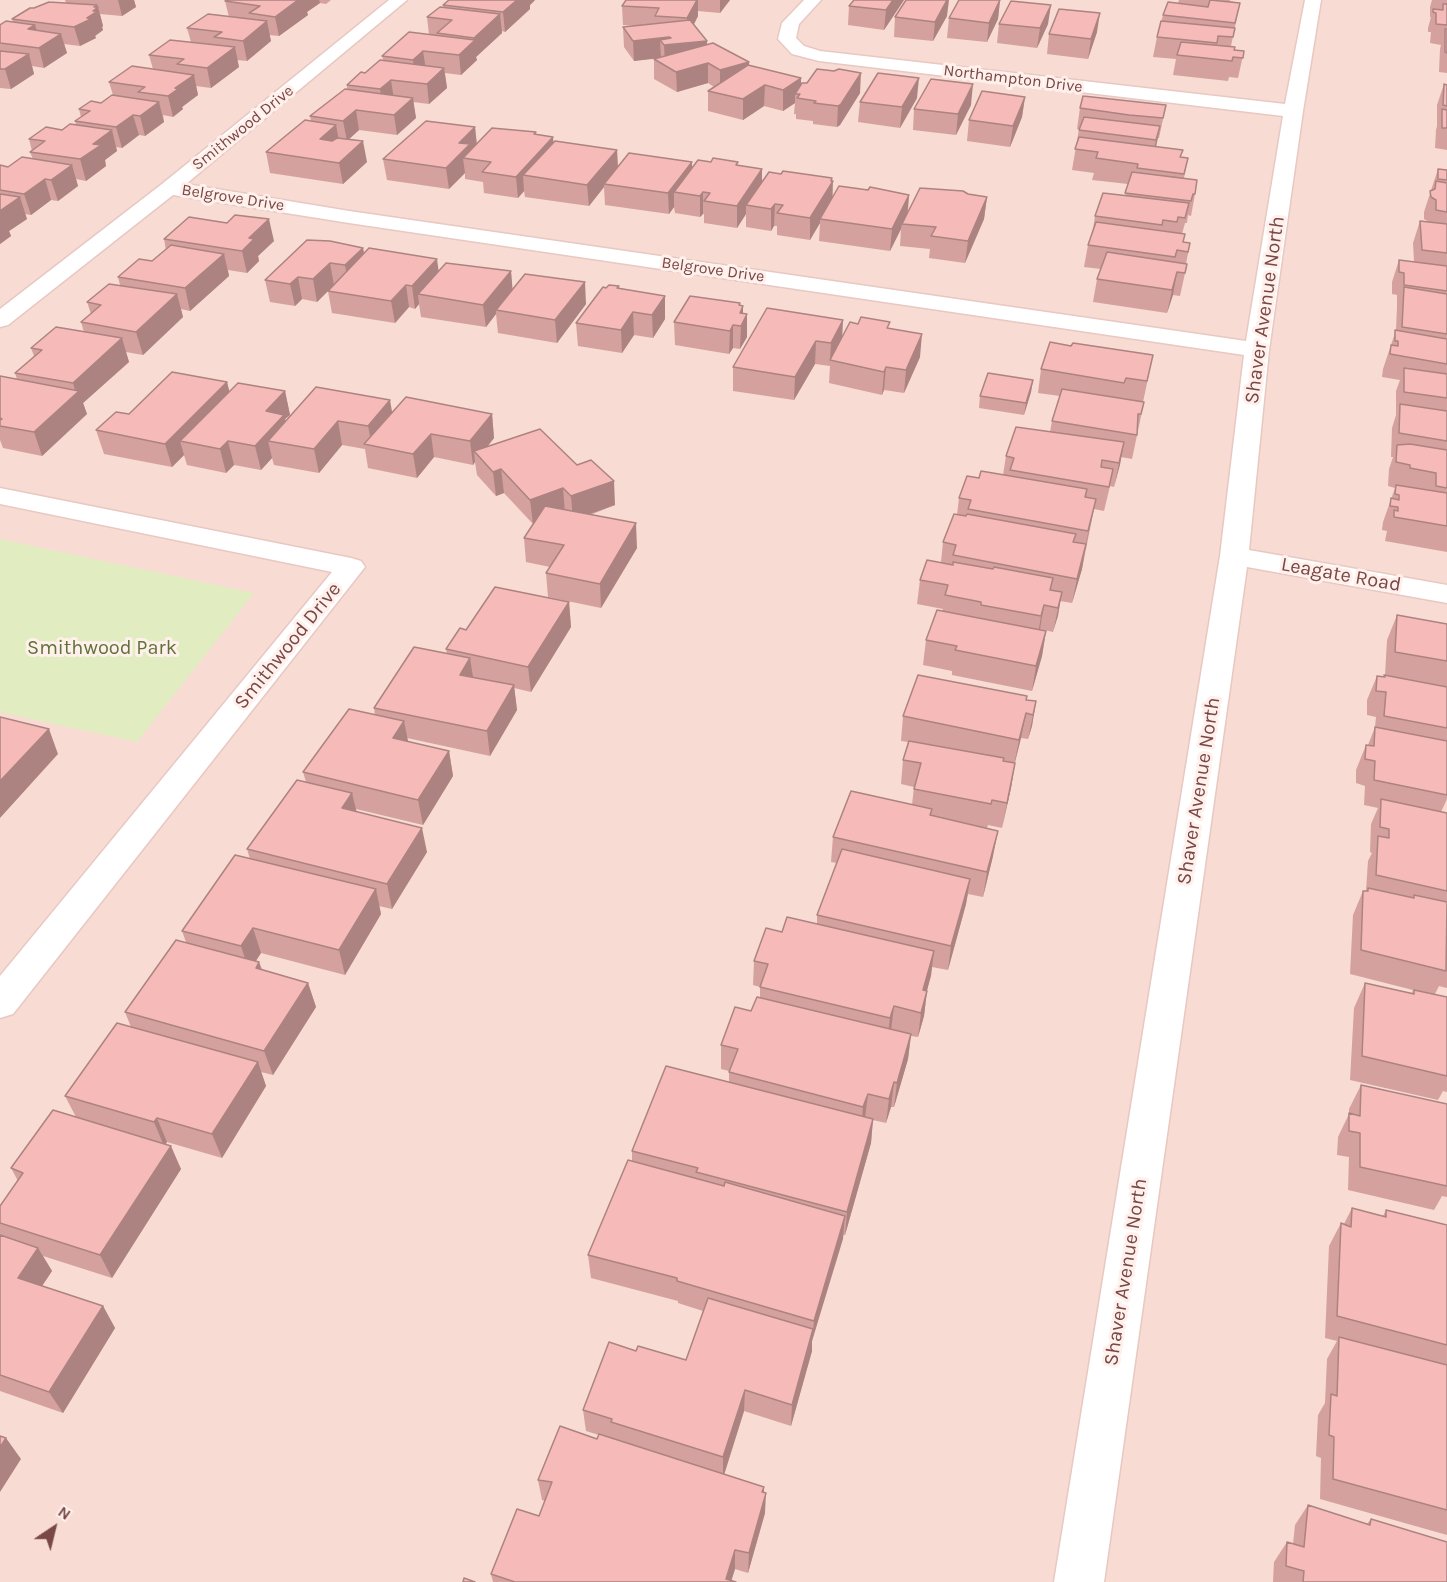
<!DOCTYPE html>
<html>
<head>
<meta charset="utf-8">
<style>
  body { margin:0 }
  #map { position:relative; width:1447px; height:1582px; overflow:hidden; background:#feeae3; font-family:Karla,sans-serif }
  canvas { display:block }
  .north { position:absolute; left:24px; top:1498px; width:60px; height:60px; -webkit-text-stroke:4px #fff0eb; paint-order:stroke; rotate:35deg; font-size:16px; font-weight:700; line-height:24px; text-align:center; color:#784746 }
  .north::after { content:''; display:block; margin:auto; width:21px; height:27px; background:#784746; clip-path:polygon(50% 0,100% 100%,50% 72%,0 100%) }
</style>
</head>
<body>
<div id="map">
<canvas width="1447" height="1582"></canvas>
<div class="north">N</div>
</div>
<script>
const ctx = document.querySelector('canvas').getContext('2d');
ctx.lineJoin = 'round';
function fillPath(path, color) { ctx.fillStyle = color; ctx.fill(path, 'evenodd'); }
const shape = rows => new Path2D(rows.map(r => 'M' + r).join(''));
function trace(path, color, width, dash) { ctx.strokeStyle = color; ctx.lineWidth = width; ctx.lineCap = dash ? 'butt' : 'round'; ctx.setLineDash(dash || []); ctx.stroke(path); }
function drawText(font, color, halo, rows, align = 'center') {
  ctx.font = font + ' Karla,sans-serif'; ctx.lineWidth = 6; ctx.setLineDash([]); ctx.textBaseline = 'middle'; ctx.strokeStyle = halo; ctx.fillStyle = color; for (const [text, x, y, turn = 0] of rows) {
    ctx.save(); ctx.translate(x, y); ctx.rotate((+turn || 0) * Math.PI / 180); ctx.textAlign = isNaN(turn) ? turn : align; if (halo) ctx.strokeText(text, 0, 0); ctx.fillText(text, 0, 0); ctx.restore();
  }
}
fillPath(shape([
  [0,0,1447,0,1447,1582,0,1582]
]), '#f8dbd3');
fillPath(shape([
  [0,539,254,593,137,742,0,712]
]), '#e1edc0');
const minor = shape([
  [389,0,407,0,186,184,349,211,1246,341,1283,116,819,61,792,54,778,39,782,23,804,0,821,0,799,24,796,38,804,46,820,51,1285,104,1305,0,1321,0,1303,111,1269,350,1249,550,1447,585,1447,603,1247,567,1104,1582,1054,1582,1220,556,1244,355,349,223,173,195,8,325,0,327,0,309,162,184,389,0],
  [0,488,351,558,361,561,365,567,13,1014,0,1018,0,976,332,572,0,504,0,488]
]);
trace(minor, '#e8c8c2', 3);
fillPath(minor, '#fff');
fillPath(shape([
  [65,0,134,0,136,7,122,16,100,14,103,26,102,27,103,30,95,36,96,38,80,46,64,44,67,53,44,68,32,66,34,74,11,89,0,88,0,25,13,22,12,19,34,8,66,3],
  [228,0,331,0,326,4,320,3,307,12,308,15,279,36,269,35,271,41,247,61,237,60,239,67,211,88,196,86,198,95,182,107,183,109,173,117,163,115,164,122,145,136,139,135,122,148,116,147,117,151,105,160,106,166,86,181,76,179,78,186,58,201,51,200,31,215,25,214,27,219,9,231,11,236,0,244,0,165,8,167,33,159,30,152,32,151,29,139,76,125,75,121,81,117,79,109,101,103,113,95,109,82,153,69,149,55,191,42,187,28,229,17,225,1],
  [449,0,535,0,530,5,530,9,505,32,502,31,502,33,476,57,477,60,461,75,445,73,447,88,429,104,413,102,416,118,397,135,359,130,349,139,367,162,343,184,270,173,266,152,311,121,310,116,347,89,347,85,383,60,382,56,429,35,427,17,443,7,443,5],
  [626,0,730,0,720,13,698,11,698,16,694,24,707,41,707,44,749,62,749,65,801,85,860,93,840,125,837,127,813,124,813,121,796,119,796,114,794,114,795,103,783,111,764,106,743,120,708,111,708,91,714,87,708,83,677,92,654,79,654,59,656,58,634,61,624,47,623,27,636,26,623,25,622,6],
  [904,0,884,30,848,25,849,6],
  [1000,0,998,19,987,42,947,38,949,18],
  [1179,0,1230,0,1230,1,1240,3,1231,46,1234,50,1244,51,1238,78,1229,77,1228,81,1173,75,1176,59,1153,57,1157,37,1163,15,1178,3],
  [1432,0,1447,0,1447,73,1439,72,1440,49,1441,45,1430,43,1431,32,1428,32,1428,28,1431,17,1430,17,1430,7],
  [947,16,933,41,894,37,895,17],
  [999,24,1048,24,1037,48,997,43],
  [1097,32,1088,59,1047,54,1049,34],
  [1444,84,1447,85,1447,150,1435,148,1436,130,1437,126,1437,105],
  [1025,97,1022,117,1010,147,967,141,969,120],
  [917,98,900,128,858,122,860,102],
  [971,105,956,135,913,130,914,109],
  [1166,105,1159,138,1158,138,1156,146,1181,157,1188,158,1184,178,1195,194,1191,216,1188,215,1187,223,1185,223,1182,234,1185,234,1183,242,1190,243,1186,264,1187,264,1180,296,1173,295,1167,313,1093,302,1097,279,1101,269,1084,267,1088,245,1093,229,1095,216,1125,196,1128,184,1092,180,1094,173,1072,170,1079,129,1077,129,1080,108],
  [475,127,477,144,536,134,553,137,553,142,617,150,618,167,692,169,738,166,762,183,832,181,833,198,909,195,908,212,968,194,987,197,984,219,965,263,929,258,930,249,900,246,901,229,890,251,819,241,820,223,810,240,777,235,777,226,774,226,771,231,746,227,746,214,737,228,704,223,704,214,703,214,700,217,675,213,674,207,669,214,605,205,604,187,589,206,525,197,524,191,518,198,484,193,483,182,465,179,465,173,449,189,387,180,383,159],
  [1438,169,1447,170,1447,552,1385,541,1387,531,1382,530,1383,522,1395,488,1388,486,1389,469,1393,457,1391,457,1392,428,1396,415,1396,391,1400,380,1382,377,1383,369,1396,330,1397,307,1397,295,1392,294,1392,282,1399,260,1414,262,1413,243,1420,221,1429,222,1424,219,1424,212],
  [164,239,274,241,258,256,259,261,247,273,228,270,229,276,190,311,181,309,183,317,143,355,126,352,129,362,83,403,87,414,42,456,3,448,0,440,0,376,17,379,15,373,34,356,31,348,84,332,81,322,91,314,87,302,120,285,118,277,152,261,166,250],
  [363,248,364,254,438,271,511,271,512,290,586,304,557,343,498,333,496,314,486,327,421,317,419,304,415,309,409,307,395,323,332,313,328,291,317,302,302,299,295,306,270,302,265,280],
  [619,286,619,289,665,296,665,319,653,338,634,335,622,353,578,346,576,323],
  [740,303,740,305,743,306,743,314,747,337,740,349,733,348,729,354,675,345,674,322],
  [767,308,842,337,890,329,920,357,904,393,884,390,882,395,829,383,830,366,815,364,794,400,733,391,733,367],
  [1071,346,1153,355,1143,402,1144,402,1132,459,1121,457,1114,487,1110,486,1104,511,1094,509,1082,569,1072,603,1060,601,1053,632,1040,629,1046,631,1042,656,1032,691,952,675,952,671,923,665,926,640,943,609,917,604,920,580,941,562,943,542,957,515,959,498,979,478,1003,475,1006,456,1050,432,1052,421,1060,396,1038,393,1041,369],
  [1033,380,1031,392,1024,415,979,408,980,396],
  [227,382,229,391,285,391,290,415,285,419,286,421,392,413,492,414,494,438,488,446,615,505,590,515,637,548,601,608,548,597,546,573,550,567,526,562,524,538,533,524,504,493,496,496,477,475,475,462,473,465,434,457,417,478,368,468,365,449,342,445,319,473,274,465,272,458,261,470,234,465,226,473,187,465,184,455,172,467,104,454,96,430,129,414],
  [569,602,571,627,531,692,514,688,517,710,490,756,407,738,408,742,449,751,453,776,423,825,356,809,357,812,427,852,392,909,379,906,381,914,345,975,261,953,256,961,259,962,262,969,308,983,316,1007,273,1075,261,1072,266,1086,222,1158,167,1142,166,1144,181,1169,112,1278,43,1256,52,1271,42,1286,103,1306,115,1328,63,1413,0,1391,0,1206,18,1181,11,1168,76,1117,65,1096,131,1027,125,1012,186,942,182,931,250,859,247,849,306,782,303,772,375,715,374,708,447,654,446,649,466,630],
  [1397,615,1447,624,1447,799,1441,812,1447,813,1447,988,1439,986,1435,994,1447,997,1447,1092,1443,1091,1438,1100,1350,1080,1354,1008,1365,983,1412,993,1413,990,1350,974,1353,915,1363,891,1366,891,1368,861,1372,853,1370,852,1371,824,1378,808,1364,805,1365,786,1356,783,1356,770,1366,745,1368,745,1375,727,1376,717,1367,715,1367,700,1377,676,1384,677,1384,675,1385,675,1387,640],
  [1027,700,1036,701,1032,726,1028,739,1021,738,1015,763,1011,788,1002,828,988,825,987,828,993,856,983,897,968,894,966,904,948,970,932,967,927,991,924,1016,918,1037,911,1036,908,1059,894,1107,891,1107,886,1123,873,1120,871,1143,845,1235,843,1235,812,1341,812,1351,791,1426,744,1411,724,1475,764,1493,765,1513,748,1573,735,1569,731,1580,736,1582,493,1582,491,1574,539,1516,545,1501,542,1500,538,1480,597,1439,599,1435,586,1431,583,1410,636,1351,686,1360,703,1311,678,1303,678,1301,591,1278,588,1255,632,1161,632,1151,729,1082,729,1071,721,1069,721,1045,751,1011,760,997,760,987,753,985,754,961,782,932,817,924,817,915,837,863,831,862,833,837,912,805,914,787,901,784,903,760,908,742,901,741,903,716],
  [1361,1085,1447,1104,1447,1197,1442,1196,1434,1210,1348,1190,1349,1157,1337,1155,1338,1137,1349,1114,1349,1109],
  [1352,1208,1383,1216,1386,1210,1447,1225,1447,1535,1320,1499,1321,1458,1316,1456,1318,1415,1325,1403,1327,1359,1337,1341,1325,1338,1329,1246,1341,1223,1344,1224],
  [1308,1505,1367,1524,1371,1519,1447,1582,1273,1582,1274,1562,1287,1542,1293,1544,1295,1525]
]), '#d4a19e');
fillPath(shape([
  [118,0,134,0,136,7,122,16],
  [298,0,319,0,320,3,307,12,308,15,279,36,275,17],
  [517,0,535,0,530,5,530,9,505,32,503,12],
  [697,0,698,0,698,16,687,38,687,18],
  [720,0,730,0,720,13],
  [893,0,904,0,884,30,886,10],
  [947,0,949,0,947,16,933,41,935,22],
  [1000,0,998,19,987,42,989,23],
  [97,5,97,8,98,7,103,26,102,27,103,30,95,36,96,38,80,46,74,27],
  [1051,5,1048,24,1037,48,1040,28],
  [1100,13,1097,32,1088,59,1091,39],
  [500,14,502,33,476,57,477,60,461,75,459,55,474,41,474,38],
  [267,21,271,41,247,61,243,41],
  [35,25,41,44,28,29],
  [61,34,67,53,44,68,39,48],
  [669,37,670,45,707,41,707,60,665,65,664,45,660,40,661,58,634,61,633,41],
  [235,47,239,67,211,88,207,68],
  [423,51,426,70,416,80,413,60],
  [29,54,34,74,11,89,5,69],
  [749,62,749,82,720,90,720,70],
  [708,63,708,83,677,92,676,72],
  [444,68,447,88,429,104,427,84],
  [861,73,860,93,840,125,837,127,838,106],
  [194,75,198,95,182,107,183,109,173,117,168,96,175,88],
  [801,78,801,99,800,94,795,94,795,103,783,111,783,90],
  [919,78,917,98,900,128,902,107],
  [391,80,394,100,383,110,380,89],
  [973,84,971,105,956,135,958,114],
  [765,85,764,106,743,120,743,99],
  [1025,97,1022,117,1010,147,1013,126],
  [413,98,416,118,397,135,394,115],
  [159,102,164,122,145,136,140,116],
  [356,110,359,130,347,141,343,121],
  [133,115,139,135,122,148,116,127],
  [336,125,340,146,320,139],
  [1160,126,1156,147,1152,161,1156,140],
  [475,127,477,148,463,158,465,173,449,189,446,168,459,143],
  [112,130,117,151,105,160,106,166,86,181,80,159,93,144],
  [553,137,555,158,523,175,524,191,518,198,516,177],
  [363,141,367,162,343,184,339,163],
  [617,150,618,171,604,184,604,187,589,206,587,185],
  [692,162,692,183,674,192,674,207,669,214,668,193],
  [72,165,78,186,58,201,51,180],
  [762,169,762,190,746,205,746,214,737,228,737,206],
  [832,178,832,183,833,181,832,203,820,219,820,223,810,240,810,218],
  [45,179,51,200,31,215,24,194],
  [703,192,703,214,700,217,700,196],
  [909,195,907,217,902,224,901,229,890,251,892,229],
  [20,197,27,219,9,231,11,236,0,244,0,211],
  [987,197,984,219,965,263,968,241],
  [775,204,774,226,771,231,771,209],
  [269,219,274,241,258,256,259,261,247,273,242,251,249,238],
  [363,248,367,271,349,287,345,265],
  [224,254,229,276,190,311,185,288],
  [437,259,440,281,418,294,419,304,415,309,412,286],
  [330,263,334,285,317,302,313,279],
  [511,271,513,294,496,310,496,314,486,327,483,305],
  [1177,272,1173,295,1167,313,1172,290],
  [298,277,302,299,295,306,290,284],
  [585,282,586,304,557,343,555,320],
  [406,285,409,307,395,323,391,301],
  [177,294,183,317,143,355,136,332],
  [665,296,665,319,653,338,652,315],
  [740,303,740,312,743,306,743,322,747,314,747,337,740,349,741,326,739,305],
  [633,312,634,335,622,353,621,330],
  [843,320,842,343,830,360,831,343],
  [733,325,733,348,729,354,730,331],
  [922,334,920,357,904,393,906,370],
  [122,338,129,362,83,403,87,414,42,456,34,432,76,394,73,383],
  [816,341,815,364,794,400,795,377],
  [886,367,884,390,882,395,884,372],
  [1033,380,1031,392,1024,415,1026,403],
  [227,382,233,406,180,441,184,455,172,467,165,444],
  [285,391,290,415,285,419,290,438,268,441,272,458,261,470,255,446,266,411],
  [390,400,394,423,372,446,368,426],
  [492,414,494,438,479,457,474,451,475,462,473,465,470,441],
  [338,421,342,445,319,473,314,449],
  [431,434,434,457,417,478,413,454],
  [228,441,234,465,226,473,220,449],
  [1124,442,1120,465,1114,487,1119,463],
  [501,469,504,493,496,496,493,472],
  [614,481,615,505,573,520,571,496],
  [563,488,565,513,533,524,530,500],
  [1096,499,1084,551,1086,544,1082,569,1072,603,1077,579,1084,554],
  [636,523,637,548,601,608,600,584],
  [1062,592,1058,616,1053,632,1058,608],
  [569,602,571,627,531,692,528,667],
  [1044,605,1040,629,1037,641,1041,616],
  [1046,631,1042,656,1032,691,1036,666],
  [470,658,474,683,460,675],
  [514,685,517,710,490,756,487,731],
  [1036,701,1032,726,1028,739,1033,715],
  [1026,713,1021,738,1014,765,1019,740],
  [404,721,409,746,393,738],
  [49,729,58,754,0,818,0,781],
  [449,751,453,776,423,825,418,800],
  [1015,763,1011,788,1002,828],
  [352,793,358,818,342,808],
  [422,828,427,852,392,909,387,884],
  [998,831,993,856,983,897,987,872],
  [970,879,966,904,948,970,951,946],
  [376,889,381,914,345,975,339,950],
  [253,928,261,953,249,971,241,946],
  [934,951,931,976,920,1015,923,990],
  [259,962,267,987,256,968],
  [308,983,316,1007,273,1075,264,1051],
  [927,991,924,1016,918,1037,921,1013],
  [894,1006,891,1030,887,1042,890,1018],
  [911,1034,908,1059,894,1107,897,1083],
  [258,1062,266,1086,222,1158,212,1134],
  [894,1082,891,1107,886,1123,889,1099],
  [868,1094,865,1118,861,1131,863,1107],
  [157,1118,167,1142,164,1146,154,1122],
  [873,1119,871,1143,845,1235,847,1212],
  [171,1146,181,1169,112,1278,100,1255],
  [845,1216,843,1239,812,1341,812,1351,791,1426,792,1405,813,1331,814,1321],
  [38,1248,52,1271,32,1301,18,1278],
  [103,1306,115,1328,63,1413,49,1392],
  [745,1390,744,1411,723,1478,723,1457],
  [6,1438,21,1459,0,1492,0,1447],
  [764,1487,764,1501,766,1493,765,1513,748,1573,749,1553,762,1492],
  [735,1550,735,1569,731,1582,726,1579]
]), '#ac8381');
const building = shape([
  [228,0,298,0,275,17,249,13,260,6,225,1,228,0],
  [449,0,517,0,503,12,443,5,449,0],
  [626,0,697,0,687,18,655,16,659,8,622,6,626,0],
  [854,0,893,0,886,10,849,6,854,0],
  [906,0,947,0,935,22,895,17,906,0],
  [959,0,1000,0,989,23,949,18,959,0],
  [1210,0,1240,3,1235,23,1163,15,1168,2,1208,7,1210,0],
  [1011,1,1051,5,1040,28,999,24,1011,1],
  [49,2,97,5,94,7,98,7,93,11,98,11,87,18,91,19,74,27,12,19,30,8,34,8,49,2],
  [1443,4,1447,4,1447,25,1436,24,1436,13,1433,12,1433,9,1443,10,1443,4],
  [440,7,500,14,474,38,437,33,452,20,427,17,440,7],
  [1059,9,1100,13,1091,39,1049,34,1059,9],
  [208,14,267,21,243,41,214,37,222,32,187,28,208,14],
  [690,20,707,41,664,45,660,40,671,38,669,37,633,41,623,27,690,20],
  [6,21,35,25,28,29,61,34,39,48,0,43,0,25,6,21],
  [1161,21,1235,28,1233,37,1218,36,1217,43,1157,37,1161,21],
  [1445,29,1447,29,1447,53,1445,52,1445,29],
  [409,32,475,40,459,55,423,51,413,60,382,56,409,32],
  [170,40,235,47,207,68,177,64,184,59,149,55,170,40],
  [1181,42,1235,47,1234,50,1244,51,1243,58,1233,57,1232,61,1177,55,1181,42],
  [713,43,749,62,720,70,708,63,676,72,654,59,713,43],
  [0,51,29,54,5,69,0,69,0,51],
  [380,60,444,68,427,84,391,80,380,89,347,85,361,72,365,73,380,60],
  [748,65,801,78,783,90,765,85,743,99,708,91,748,65],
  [132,66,194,75,175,88,178,89,168,96,138,92,145,87,109,82,132,66],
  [817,69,834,71,839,69,861,73,841,104,838,106,814,103,816,101,797,98,800,94,795,94,802,83,807,83,817,69],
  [878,73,919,78,902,107,860,102,878,73],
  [931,79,973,84,958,114,914,109,931,79],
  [1444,84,1447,85,1447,106,1443,105,1444,84],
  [345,89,413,98,394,115,356,110,343,121,310,116,345,89],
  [982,91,1025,97,1013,126,969,120,982,91],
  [112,95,159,102,140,116,133,115,116,127,75,121,90,111,79,109,91,101,101,103,112,95],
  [1083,96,1166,105,1163,118,1129,115,1080,108,1083,96],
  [1442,109,1447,110,1447,128,1442,128,1442,109],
  [1084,117,1160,126,1156,140,1079,130,1084,117],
  [305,120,336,125,320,139,332,141,337,138,363,141,339,163,266,152,305,120],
  [426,121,475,127,459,143,470,144,446,168,383,159,426,121],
  [70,124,112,130,93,144,101,145,80,159,30,152,45,141,29,139,46,127,62,130,70,124],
  [492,128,536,132,534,134,553,137,516,177,482,172,491,162,463,158,492,128],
  [1079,137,1183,150,1180,157,1188,158,1184,174,1137,168,1138,164,1096,158,1098,152,1075,149,1079,137],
  [555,141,617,150,587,185,523,175,555,141],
  [629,153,692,162,668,193,604,184,629,153],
  [22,157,72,165,51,180,45,179,24,194,0,190,0,165,8,167,22,157],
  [713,158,738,162,736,165,762,169,737,206,704,201,710,193,703,192,700,196,674,192,698,160,711,162,713,158],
  [1438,169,1447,170,1447,180,1438,179,1438,169],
  [783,171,832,178,831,181,833,181,810,218,777,213,783,205,775,204,771,209,746,205,769,172,781,174,783,171],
  [1132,172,1197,180,1195,194,1193,194,1191,201,1125,193,1132,172],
  [1436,181,1447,183,1447,212,1436,210,1436,200,1431,197,1430,191,1435,189,1436,181],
  [839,186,868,190,870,187,909,195,892,229,820,219,839,186],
  [920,188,963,191,968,194,987,197,968,241,931,236,936,227,902,224,920,188],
  [1103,193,1189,203,1185,218,1178,217,1177,222,1163,220,1162,225,1095,216,1103,193],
  [0,194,20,197,0,211,0,194],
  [235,215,269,219,249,238,254,239,242,251,164,239,189,217,227,223,235,215],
  [1420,221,1447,224,1447,253,1422,250,1420,221],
  [1096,222,1185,234,1183,242,1190,243,1188,252,1177,250,1175,257,1088,245,1096,222],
  [307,240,330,241,363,248,345,265,330,263,313,279,298,277,290,284,265,280,307,240],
  [171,245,224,254,185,288,118,277,139,259,152,261,171,245],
  [369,248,437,259,412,286,406,285,391,301,328,291,369,248],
  [1107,252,1187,264,1185,273,1177,272,1172,290,1097,279,1107,252],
  [1399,260,1447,266,1447,291,1404,285,1404,273,1399,272,1399,260],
  [446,263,511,271,483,305,418,294,446,263],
  [525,274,585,282,555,320,496,310,525,274],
  [109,284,177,294,136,332,81,322,101,305,87,302,109,284],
  [609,285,619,286,617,288,665,296,652,315,633,312,621,330,576,323,603,287,606,288,609,285],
  [1404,287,1447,294,1447,334,1402,327,1404,287],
  [690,296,740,303,739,305,743,306,740,313,747,314,741,326,733,325,730,331,674,322,690,296],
  [767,308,843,320,831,343,816,341,795,377,733,367,767,308],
  [861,317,890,322,887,328,922,334,906,370,886,367,884,372,830,360,850,322,858,324,861,317],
  [56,327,122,338,73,383,15,373,42,350,31,348,56,327],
  [1395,330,1447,339,1447,364,1390,354,1391,345,1398,346,1398,341,1395,341,1395,330],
  [1050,342,1071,346,1073,343,1153,355,1147,381,1126,378,1124,383,1041,369,1050,342],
  [1404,368,1447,374,1447,398,1404,392,1404,368],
  [172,372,227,382,165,444,96,430,116,412,129,414,172,372],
  [988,373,1033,380,1026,403,980,396,988,373],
  [0,376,79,391,34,432,0,426,0,420,2,419,0,418,0,376],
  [238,383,285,391,266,411,284,415,255,446,228,441,220,449,180,441,238,383],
  [316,387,390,400,368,426,338,421,314,449,268,441,316,387],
  [1062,389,1144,402,1141,414,1138,414,1137,435,1052,421,1062,389],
  [406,397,492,414,470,441,431,434,413,454,364,444,406,397],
  [1400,404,1447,411,1447,441,1399,433,1400,404],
  [1016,427,1124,442,1119,463,1102,460,1101,467,1113,469,1109,487,1010,470,1014,458,1006,456,1016,427],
  [540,429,577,465,591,460,614,481,571,496,563,488,530,500,501,469,493,472,474,451,540,429],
  [1410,444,1447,450,1447,488,1436,486,1436,473,1410,468,1410,465,1396,462,1397,445,1410,444],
  [981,471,1087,489,1085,497,1096,499,1088,531,968,509,971,500,959,498,967,476,979,478,981,471],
  [1396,485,1447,493,1447,526,1394,517,1394,510,1398,511,1398,507,1390,506,1391,498,1399,500,1399,495,1395,494,1396,485],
  [545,506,636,523,600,584,546,573,564,545,524,538,545,506],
  [954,514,966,516,967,514,1076,534,1073,542,1086,544,1077,579,953,555,956,545,943,542,954,514],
  [927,560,953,565,953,562,993,569,994,567,1053,578,1050,590,1062,592,1058,608,1044,605,1041,616,981,605,981,602,945,595,948,585,920,580,927,560],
  [495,587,569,602,528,667,446,649,460,628,466,630,495,587],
  [937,610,1046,631,1036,666,955,650,957,646,926,640,937,610],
  [1397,615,1447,624,1447,661,1395,652,1397,615],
  [414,647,470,658,460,675,514,685,487,731,374,708,414,647],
  [918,675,1027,696,1026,700,1036,701,1033,715,1026,713,1019,740,903,716,918,675],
  [1384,675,1447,687,1447,728,1384,716,1386,692,1376,691,1377,676,1385,677,1384,675],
  [349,709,404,721,393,738,449,751,418,800,303,772,349,709],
  [0,717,49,729,0,781,0,717],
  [1375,727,1447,741,1447,795,1374,780,1375,761,1365,759,1366,745,1374,746,1375,727],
  [909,741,1004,758,1003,761,1015,763,1007,803,992,800,991,804,914,789,921,763,903,760,909,741],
  [297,780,352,793,342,808,422,828,387,884,247,849,297,780],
  [851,791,932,809,930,815,998,831,987,872,833,837,851,791],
  [1381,799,1447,813,1447,891,1376,875,1378,836,1389,838,1389,829,1380,827,1381,799],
  [842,849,970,879,951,946,817,915,842,849],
  [235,855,376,889,339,950,253,928,241,946,182,931,235,855],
  [1368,888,1414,898,1414,895,1447,902,1446,971,1361,950,1363,891,1368,891,1368,888],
  [787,917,934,951,923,990,927,991,921,1013,894,1006,890,1018,760,987,768,964,754,961,766,928,782,932,787,917],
  [176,940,259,962,256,968,308,983,264,1051,125,1012,176,940],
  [1365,983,1414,994,1414,990,1447,997,1447,1076,1362,1056,1365,983],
  [757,997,911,1034,897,1083,894,1082,889,1099,868,1094,863,1107,729,1072,738,1049,721,1045,735,1007,751,1011,757,997],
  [117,1023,258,1062,212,1134,157,1118,154,1122,65,1096,117,1023],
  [666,1066,873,1119,847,1212,696,1172,698,1168,632,1151,666,1066],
  [1361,1085,1447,1104,1447,1186,1360,1167,1360,1133,1349,1131,1349,1113,1360,1116,1361,1085],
  [53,1110,171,1146,100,1255,0,1223,0,1206,23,1173,11,1168,53,1110],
  [628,1160,724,1186,725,1182,845,1216,814,1321,677,1281,677,1278,588,1255,628,1160],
  [1352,1208,1386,1217,1386,1210,1447,1225,1447,1345,1337,1316,1341,1223,1351,1227,1352,1208],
  [0,1235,38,1248,18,1278,103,1306,49,1392,0,1375,0,1235],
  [708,1298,813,1329,792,1405,745,1390,723,1457,611,1422,612,1419,583,1410,609,1342,636,1351,638,1346,686,1360,708,1298],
  [1339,1337,1447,1365,1447,1510,1333,1479,1334,1437,1329,1435,1331,1394,1337,1396,1339,1337],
  [560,1426,597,1439,599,1434,764,1487,762,1492,766,1493,749,1553,735,1550,726,1579,736,1582,515,1582,491,1574,517,1509,539,1516,552,1482,538,1480,560,1426],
  [0,1436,6,1438,0,1447,0,1436],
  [1308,1505,1370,1525,1371,1519,1447,1542,1447,1582,1303,1582,1304,1571,1286,1566,1287,1542,1304,1547,1308,1505],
  [464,1578,475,1582,463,1582,464,1578]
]);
fillPath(building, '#f6bbb8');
trace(building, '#ac8381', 1.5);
drawText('16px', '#784746', '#fff0eb', [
  ["Northampton Drive",1013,79,7],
  ["Smithwood Drive",243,128,-39],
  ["Belgrove Drive",233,198,9],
  ["Belgrove Drive",713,270,8]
]);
drawText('20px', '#784746', '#fff0eb', [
  ["Shaver Avenue North",1265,310,-82],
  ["Leagate Road",1341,575,10],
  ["Smithwood Drive",288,646,-51],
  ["Shaver Avenue North",1199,791,-81],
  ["Shaver Avenue North",1126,1272,-81]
]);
drawText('20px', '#5e7338', '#fff0eb', [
  ["Smithwood Park",102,648]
]);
</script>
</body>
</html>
